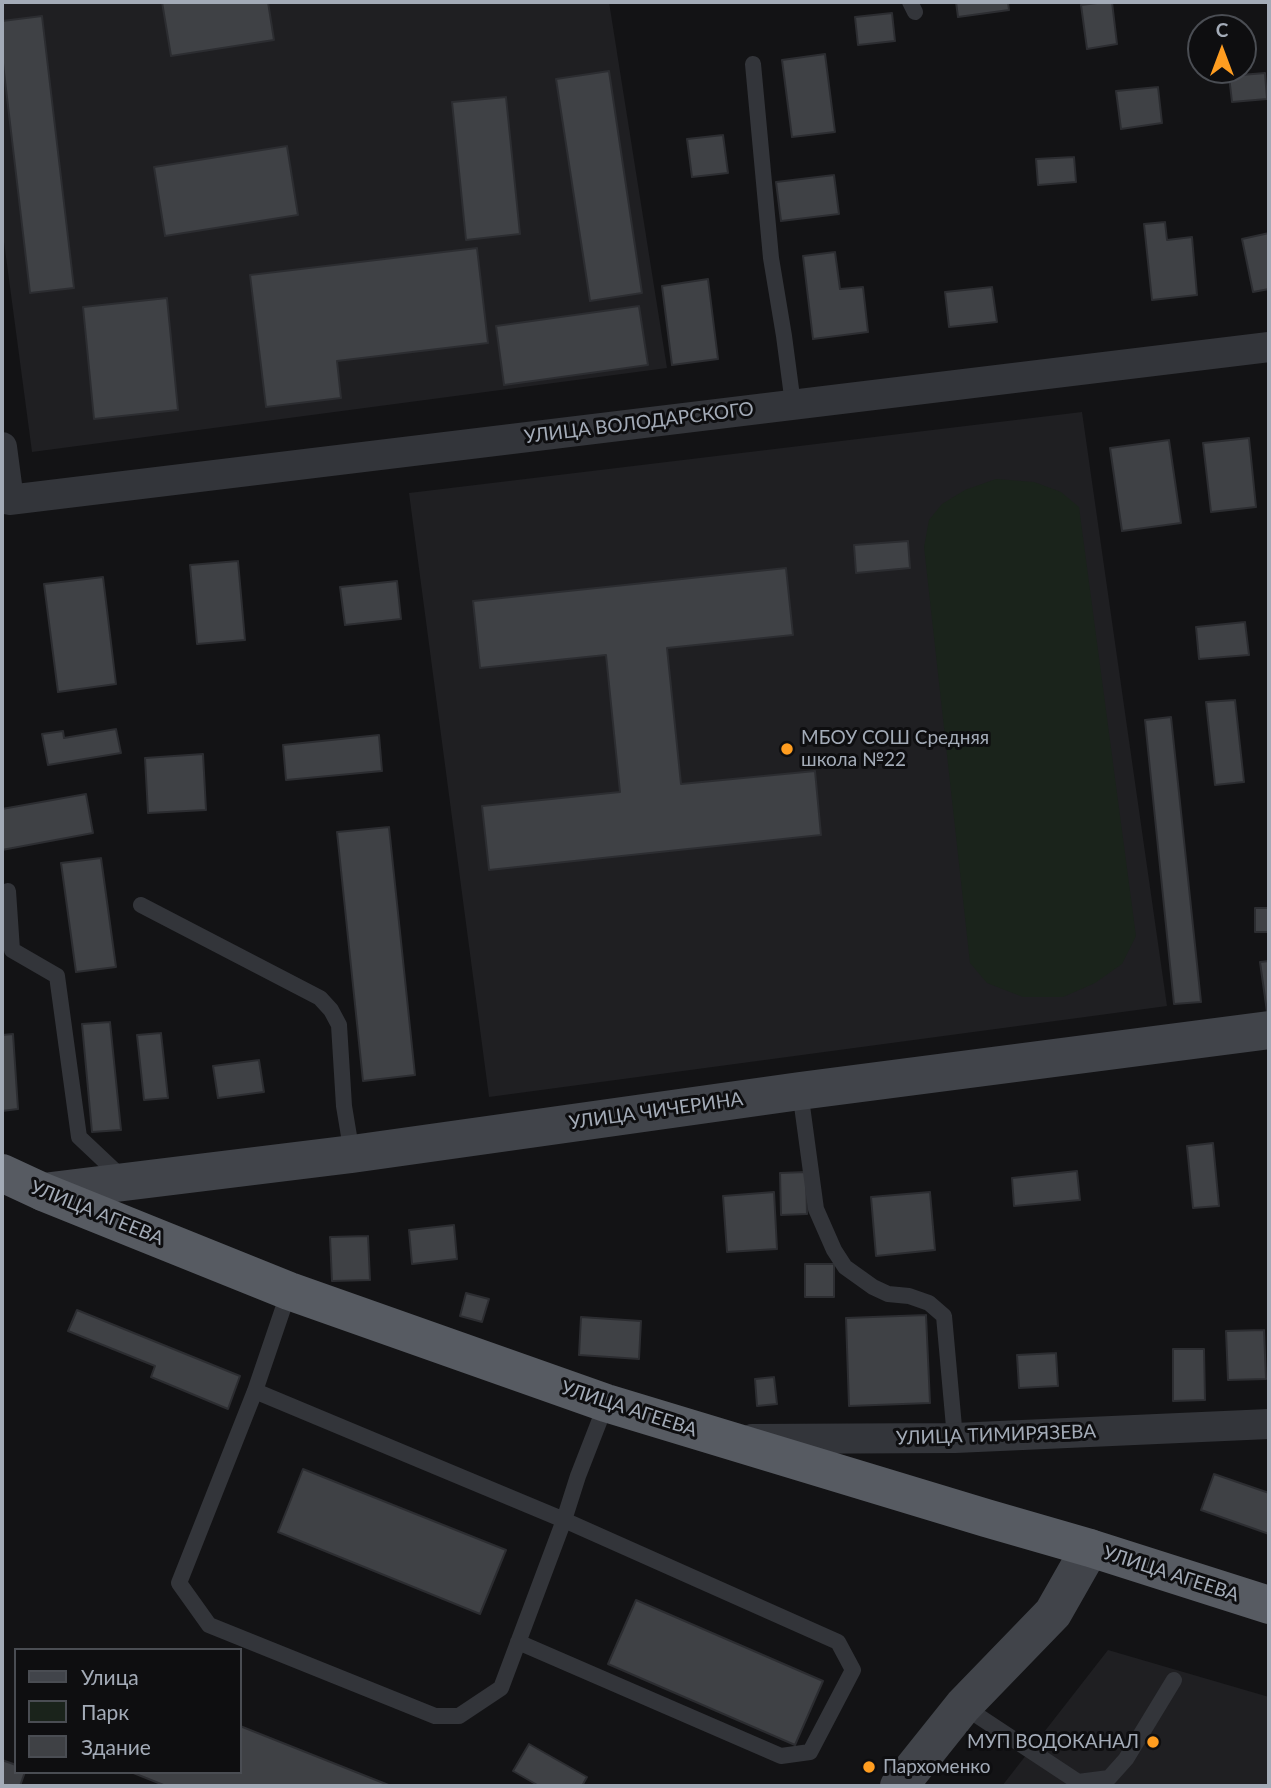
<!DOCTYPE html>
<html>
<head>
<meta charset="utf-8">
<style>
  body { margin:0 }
  #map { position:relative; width:1271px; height:1788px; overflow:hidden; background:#131315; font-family:Lato,sans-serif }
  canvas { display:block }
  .frame { position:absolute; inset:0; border:4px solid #a3abb7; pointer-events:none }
  .legend { position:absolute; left:14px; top:1648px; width:228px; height:126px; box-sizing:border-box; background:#0e0e10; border:2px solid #4a4d53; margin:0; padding:9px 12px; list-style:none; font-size:21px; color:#a3abb7 }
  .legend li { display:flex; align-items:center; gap:14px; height:35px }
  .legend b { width:35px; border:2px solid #4a4d53 }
  .north { position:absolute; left:1187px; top:14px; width:70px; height:70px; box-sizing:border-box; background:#0e0e10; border:2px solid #4a4d53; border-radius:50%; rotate:0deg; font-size:19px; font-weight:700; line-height:28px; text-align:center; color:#a3abb7 }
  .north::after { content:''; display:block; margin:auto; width:24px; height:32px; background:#ff9d20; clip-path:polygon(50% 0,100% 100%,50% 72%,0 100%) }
</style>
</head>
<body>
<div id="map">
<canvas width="1271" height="1788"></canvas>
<div class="frame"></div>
<ul class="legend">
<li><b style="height:9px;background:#41444a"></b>Улица</li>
<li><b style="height:19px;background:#1a231b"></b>Парк</li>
<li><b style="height:19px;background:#3f4145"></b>Здание</li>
</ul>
<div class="north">С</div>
</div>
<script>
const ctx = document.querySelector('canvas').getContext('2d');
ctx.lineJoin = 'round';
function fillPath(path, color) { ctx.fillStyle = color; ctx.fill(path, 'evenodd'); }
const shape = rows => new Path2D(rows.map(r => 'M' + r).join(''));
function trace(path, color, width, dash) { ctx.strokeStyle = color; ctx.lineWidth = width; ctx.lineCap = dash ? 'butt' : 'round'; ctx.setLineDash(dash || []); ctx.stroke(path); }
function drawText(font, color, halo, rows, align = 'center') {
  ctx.font = font + ' Lato,sans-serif'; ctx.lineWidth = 6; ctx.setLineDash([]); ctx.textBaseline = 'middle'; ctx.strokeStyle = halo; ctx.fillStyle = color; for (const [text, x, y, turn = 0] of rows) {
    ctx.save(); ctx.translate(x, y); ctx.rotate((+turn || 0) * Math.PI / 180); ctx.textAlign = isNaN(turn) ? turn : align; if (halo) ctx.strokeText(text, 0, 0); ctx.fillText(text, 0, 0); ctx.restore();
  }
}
fillPath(shape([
  [2,2,609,2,667,368,32,452,2,227],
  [1082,412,1167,1006,489,1097,409,493],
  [1108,1650,1269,1697,1269,1786,1002,1786]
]), '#1f1f22');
fillPath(shape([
  [996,479,1034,482,1061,492,1079,507,1136,936,1122,964,1095,983,1063,997,1023,997,987,983,970,963,924,547,929,520,942,504,965,490]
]), '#1a231b');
const building = shape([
  [162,2,268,2,274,40,171,56,162,2],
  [956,2,1008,2,1009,10,958,17,956,2],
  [1105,2,1112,2,1117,44,1087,49,1081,5,1105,2],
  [892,13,895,41,858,45,855,17,892,13],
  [42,16,74,288,30,293,2,55,2,21,42,16],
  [825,54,835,132,792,137,782,60,825,54],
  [609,71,642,293,590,301,556,79,609,71],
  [1265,73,1267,99,1232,102,1229,76,1265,73],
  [1158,87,1162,123,1121,129,1116,91,1158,87],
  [506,97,520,234,466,240,452,102,506,97],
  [723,135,728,173,692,177,687,139,723,135],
  [287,146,298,215,165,236,154,167,287,146],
  [1074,157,1076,182,1038,185,1036,159,1074,157],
  [834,175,839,214,781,221,776,182,834,175],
  [1165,222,1167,240,1192,237,1197,295,1152,300,1144,224,1165,222],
  [1269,233,1269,289,1253,292,1242,239,1269,233],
  [477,248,488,343,337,361,341,398,266,407,250,275,477,248],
  [835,252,840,289,863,287,868,332,813,339,803,256,835,252],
  [708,279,718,359,672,365,662,286,708,279],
  [992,287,997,322,949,327,945,292,992,287],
  [167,298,178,410,94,419,83,307,167,298],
  [639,306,648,365,504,385,496,326,639,306],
  [1249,438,1256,507,1211,512,1203,443,1249,438],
  [1169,440,1181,523,1122,531,1110,448,1169,440],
  [908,541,910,568,856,573,854,545,908,541],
  [238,561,245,640,197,644,190,565,238,561],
  [786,568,793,635,667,648,681,784,815,771,821,835,489,870,482,806,620,792,606,655,480,668,473,601,786,568],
  [103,577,116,684,58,692,44,584,103,577],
  [397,581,401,619,345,625,340,587,397,581],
  [1245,622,1249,655,1199,659,1196,627,1245,622],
  [1235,700,1244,782,1215,785,1206,702,1235,700],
  [1171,717,1201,1002,1174,1004,1145,720,1171,717],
  [116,729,121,753,48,765,42,734,63,731,64,738,116,729],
  [379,735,382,771,286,780,283,745,379,735],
  [203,754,206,810,148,813,145,758,203,754],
  [86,794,93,833,2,850,2,809,86,794],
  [389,827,415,1075,363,1081,337,832,389,827],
  [101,858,116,967,76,972,61,863,101,858],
  [1268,894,1269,894,1269,932,1255,932,1255,908,1268,908,1268,894],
  [1269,961,1269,1012,1267,1012,1260,962,1269,961],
  [110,1022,121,1130,92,1132,82,1024,110,1022],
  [161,1033,168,1098,144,1100,137,1035,161,1033],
  [13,1034,18,1109,2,1111,2,1035,13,1034],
  [259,1060,264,1092,218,1098,213,1066,259,1060],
  [1213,1143,1219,1206,1193,1208,1187,1146,1213,1143],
  [1077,1171,1080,1200,1014,1206,1012,1178,1077,1171],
  [806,1172,807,1214,781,1215,780,1173,806,1172],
  [774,1192,777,1249,727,1252,723,1196,774,1192],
  [930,1192,935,1250,876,1256,871,1197,930,1192],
  [454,1225,457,1259,412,1264,409,1230,454,1225],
  [368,1236,370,1280,332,1281,330,1237,368,1236],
  [805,1264,834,1264,834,1297,805,1297,805,1264],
  [466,1293,489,1299,482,1322,460,1316,466,1293],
  [77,1310,240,1376,228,1409,151,1377,155,1366,68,1331,77,1310],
  [926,1315,930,1403,849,1406,846,1318,926,1315],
  [581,1317,641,1321,639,1359,579,1355,581,1317],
  [1264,1330,1266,1379,1228,1380,1226,1331,1264,1330],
  [1173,1349,1204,1349,1205,1400,1173,1401,1173,1349],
  [1056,1353,1058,1386,1019,1388,1017,1355,1056,1353],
  [774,1377,777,1404,757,1406,755,1379,774,1377],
  [303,1469,506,1550,480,1614,278,1532,303,1469],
  [1214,1474,1269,1493,1269,1534,1201,1510,1214,1474],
  [636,1600,823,1681,795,1745,608,1664,636,1600],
  [240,1726,391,1786,166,1786,131,1772,240,1772,240,1726],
  [529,1744,587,1777,582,1786,539,1786,513,1771,529,1744],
  [2,1760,16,1765,16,1772,25,1772,20,1786,2,1786,2,1760]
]);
fillPath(building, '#3f4145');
trace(building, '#2c2d31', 2);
trace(shape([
  [910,2,915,12],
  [753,64,771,258,784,336,793,404],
  [8,891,12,950,57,976,79,1137,114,1170,123,1176],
  [141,905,320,998,331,1010,339,1025,344,1106,352,1154],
  [800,1091,816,1209,834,1250,845,1267,873,1287,888,1294,909,1296,929,1303,944,1316,955,1438],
  [289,1291,255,1391,179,1583,209,1625,435,1716,459,1716,501,1688,564,1520,578,1476,606,1404],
  [255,1391,564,1520,838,1642,853,1670,810,1752,781,1756,518,1642],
  [963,1706,1078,1782,1109,1778,1126,1759,1174,1680]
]), '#33353a', 16);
trace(shape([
  [2,447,9,500,1269,347],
  [752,1439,955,1438,1269,1424]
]), '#33353a', 30);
trace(shape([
  [43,1192,352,1154,800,1091,1269,1030],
  [899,1786,963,1706,1053,1613,1090,1548]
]), '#41444a', 38);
trace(shape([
  [2,1173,43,1192,289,1291,606,1403,986,1518,1090,1548,1269,1605]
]), '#575b62', 38);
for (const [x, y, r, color] of [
  [787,749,7,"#ff9d20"],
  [1153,1742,7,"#ff9d20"],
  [869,1767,7,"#ff9d20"]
]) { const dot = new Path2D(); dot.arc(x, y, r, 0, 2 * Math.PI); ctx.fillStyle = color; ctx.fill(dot); trace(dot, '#0e0e10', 2.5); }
drawText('19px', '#a3abb7', '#0e0e10', [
  ["УЛИЦА ВОЛОДАРСКОГО",639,423,-7],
  ["УЛИЦА ЧИЧЕРИНА",656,1111,-8],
  ["УЛИЦА АГЕЕВА",97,1213,22],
  ["УЛИЦА АГЕЕВА",629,1409,18],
  ["УЛИЦА ТИМИРЯЗЕВА",996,1435,-2],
  ["УЛИЦА АГЕЕВА",1171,1574,18]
]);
drawText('19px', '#a3abb7', '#0e0e10', [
  ["МБОУ СОШ Средняя",801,738],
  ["школа №22",801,760],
  ["МУП ВОДОКАНАЛ",1139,1742,"right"],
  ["Пархоменко",883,1767]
], 'left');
</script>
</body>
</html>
